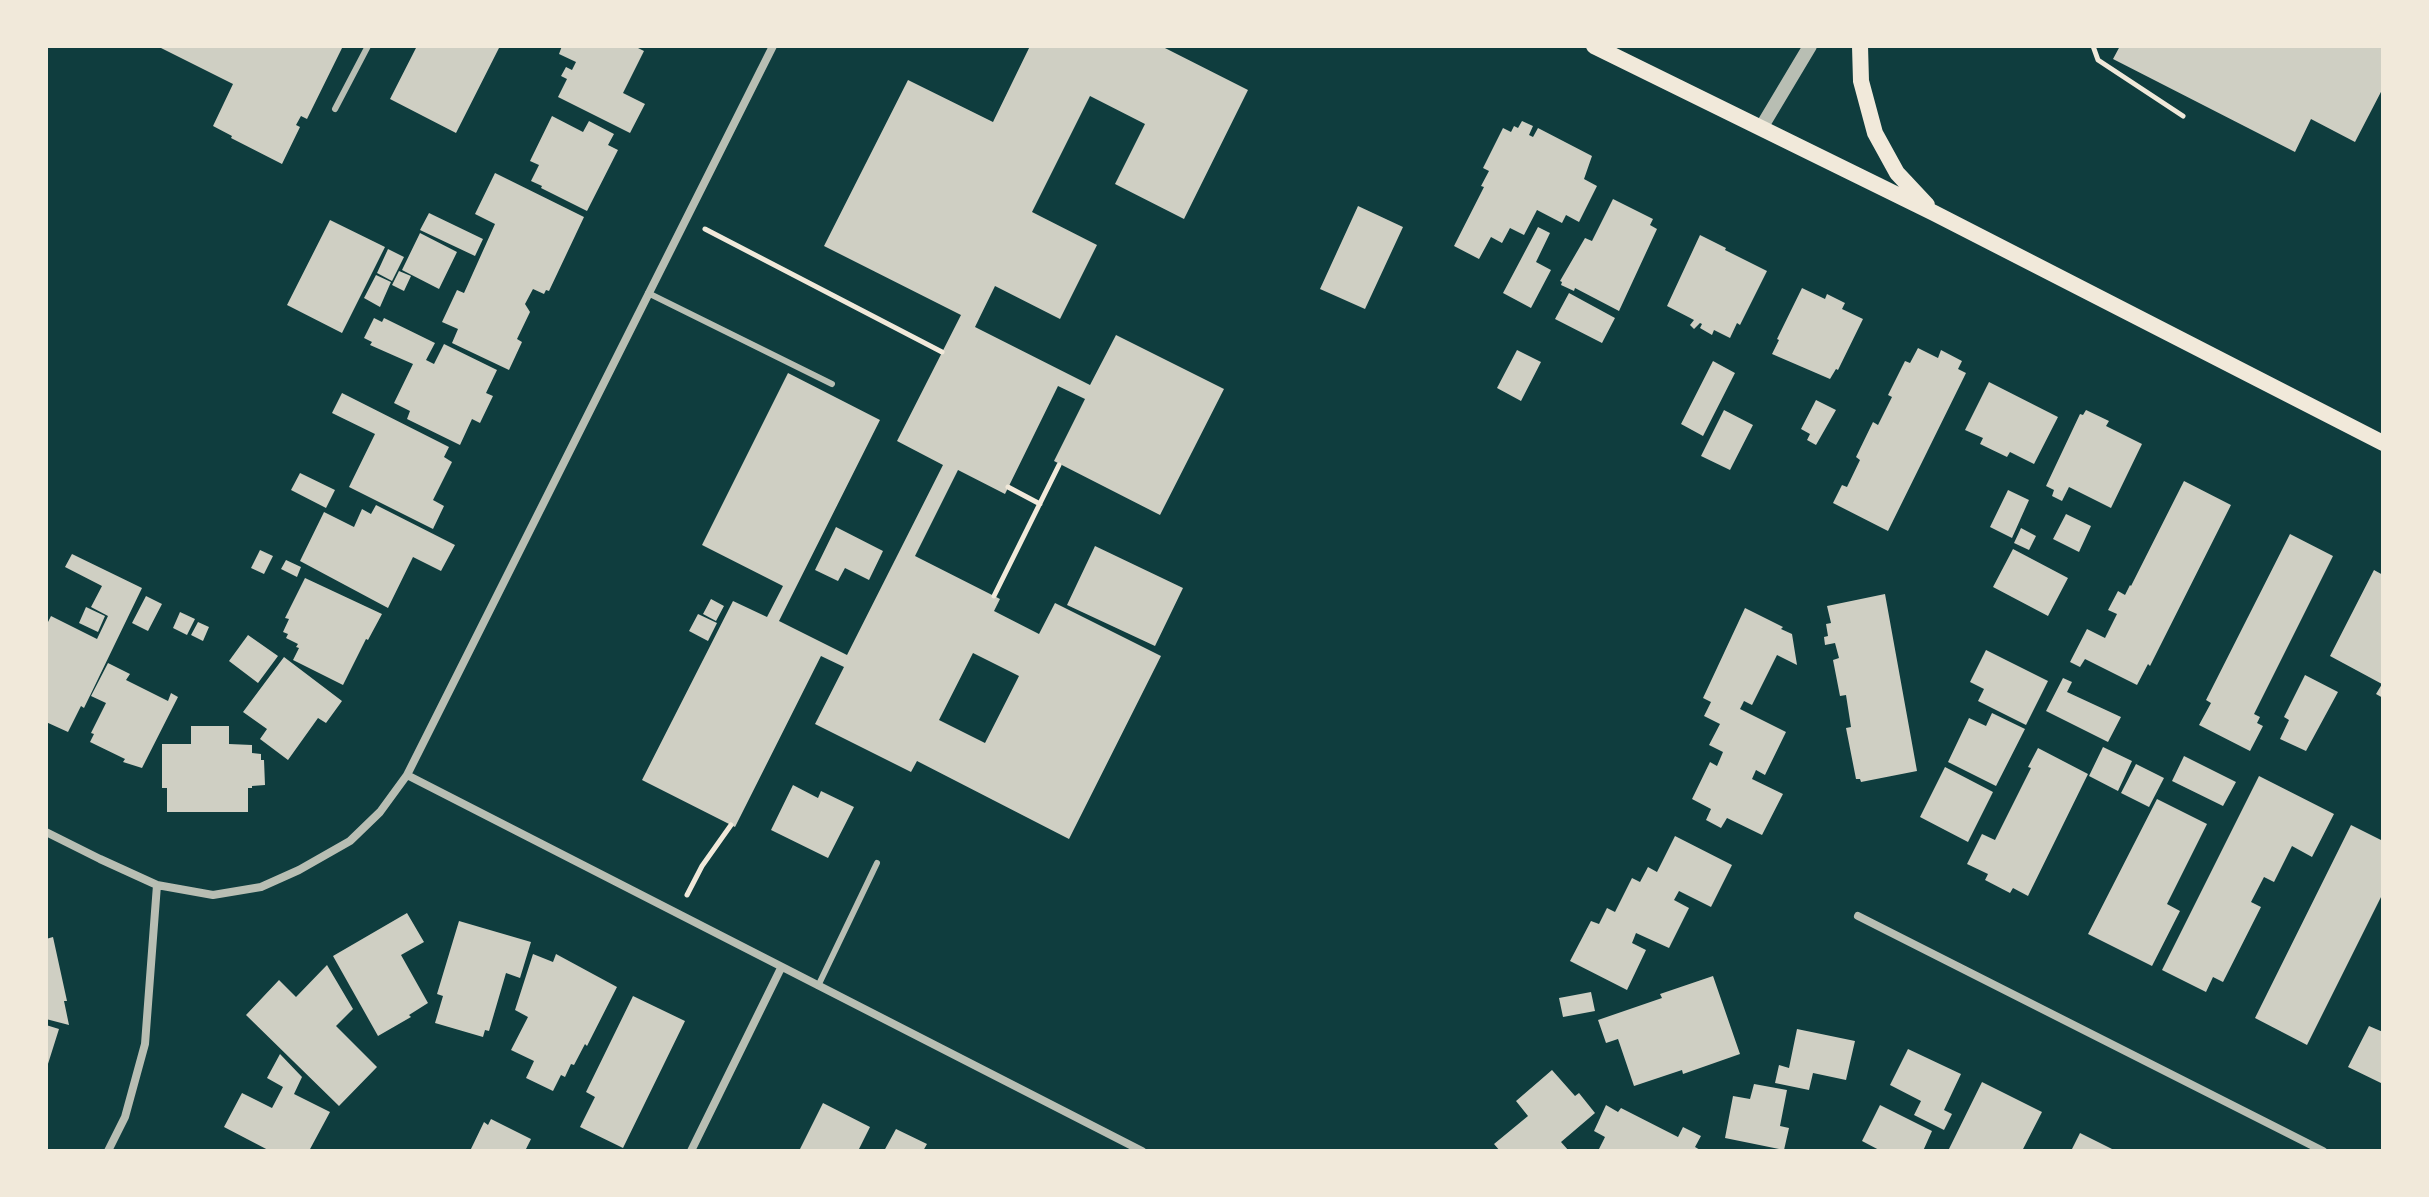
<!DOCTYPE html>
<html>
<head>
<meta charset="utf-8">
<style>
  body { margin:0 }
  #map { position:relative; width:2429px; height:1197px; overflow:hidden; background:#0f3d3e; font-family:Poppins,sans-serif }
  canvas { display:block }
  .frame { position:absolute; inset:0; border:48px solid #f1e9da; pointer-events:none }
</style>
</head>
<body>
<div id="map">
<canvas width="2429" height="1197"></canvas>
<div class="frame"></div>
</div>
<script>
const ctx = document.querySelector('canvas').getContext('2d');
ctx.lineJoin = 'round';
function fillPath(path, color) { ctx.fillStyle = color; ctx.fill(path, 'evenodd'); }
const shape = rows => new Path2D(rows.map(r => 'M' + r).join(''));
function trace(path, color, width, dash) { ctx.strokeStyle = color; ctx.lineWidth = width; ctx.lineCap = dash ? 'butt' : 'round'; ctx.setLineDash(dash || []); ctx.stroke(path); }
fillPath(shape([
  [157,46,343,46,307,119,301,116,296,125,300,127,282,164,231,138,232,136,213,126,233,84],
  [417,46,500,46,456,133,390,99],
  [562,46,634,46,644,51,623,93,645,104,630,133,558,97,567,79,561,76,566,67,572,70,576,62,559,54],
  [1030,46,1161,46,1248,90,1184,219,1115,184,1145,124,1090,96,1032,212,1097,245,1060,319,995,286,975,327,1090,385,1116,335,1224,389,1160,515,1054,461,1085,399,1058,386,1005,494,958,470,915,556,1000,599,994,611,1039,634,1055,603,1161,656,1069,839,917,761,911,772,815,724,844,667,821,656,735,827,642,780,733,601,767,617,783,586,702,545,788,373,880,420,779,621,847,655,943,465,897,441,961,315,824,246,908,80,993,122],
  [973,653,1019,676,985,743,939,720],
  [2120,46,2383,46,2383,88,2355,142,2311,119,2295,152,2113,59],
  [552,116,583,132,589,121,614,134,608,145,618,150,587,211,541,188,542,186,531,181,539,165,530,161],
  [1522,121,1533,126,1529,135,1533,137,1538,128,1592,156,1584,179,1597,186,1579,222,1566,215,1562,223,1537,210,1524,235,1510,228,1502,243,1491,237,1479,259,1454,246,1484,187,1481,186,1489,171,1483,168,1503,128,1511,132,1514,126,1518,128],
  [495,173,584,217,549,291,546,290,544,294,533,289,525,304,530,312,517,339,522,342,509,370,452,343,458,329,442,322,457,290,464,293,495,224,475,214],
  [1613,199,1653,219,1650,225,1657,229,1619,311,1575,288,1574,291,1561,285,1562,282,1560,281,1585,238,1592,241],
  [1358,206,1403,227,1365,309,1320,289],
  [429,213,483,239,475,256,420,230],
  [330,220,385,247,342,333,287,305],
  [1538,227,1550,233,1536,262,1551,270,1531,308,1503,293],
  [420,233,457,252,439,289,402,270],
  [1700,235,1726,248,1725,250,1767,271,1740,325,1737,323,1730,338,1714,330,1712,335,1700,328,1702,324,1700,323,1694,329,1690,325,1694,320,1667,306],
  [388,249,404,257,392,281,377,273],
  [399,271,411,276,404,291,392,285],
  [376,275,391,282,380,307,364,298],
  [1802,288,1825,299,1827,294,1845,303,1842,309,1863,319,1838,370,1836,369,1830,379,1772,354,1779,340,1777,339],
  [1569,293,1615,318,1602,343,1555,319],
  [374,318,382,322,384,318,435,343,426,360,434,364,444,344,497,370,486,393,493,396,480,423,472,419,460,445,407,419,410,411,394,403,413,364,370,345,372,342,364,338],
  [1918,348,1938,358,1941,350,1962,361,1958,369,1966,373,1888,531,1833,503,1842,485,1847,487,1860,460,1856,457,1873,422,1878,425,1892,397,1888,395,1905,361,1910,363],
  [1517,350,1541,362,1521,401,1497,388],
  [1713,361,1735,373,1703,436,1681,424],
  [1989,382,2058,417,2034,464,2010,452,2007,457,1980,444,1983,438,1965,430],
  [342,393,449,447,444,457,452,462,433,500,444,506,433,529,349,487,375,434,332,413],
  [1816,400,1836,410,1816,445,1807,440,1810,434,1801,429],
  [1724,410,1753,425,1730,470,1701,456],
  [2086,410,2109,421,2106,426,2142,444,2111,508,2069,487,2062,501,2052,496,2054,490,2046,486,2080,414,2083,415],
  [300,473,335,490,326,508,291,490],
  [2184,481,2231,505,2150,666,2148,664,2137,685,2085,659,2080,667,2070,662,2087,629,2105,638,2117,614,2108,610,2118,591,2125,595,2130,585,2131,586],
  [2008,490,2029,500,2012,538,1990,527],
  [376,505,455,545,441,571,413,557,388,608,300,561,324,512,354,527,362,509,371,514],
  [2066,514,2091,526,2079,552,2053,539],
  [836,527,883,551,869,580,845,568,838,581,815,570],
  [2021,528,2036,536,2029,550,2014,543],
  [2290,534,2333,556,2254,714,2260,717,2257,723,2263,726,2250,751,2199,725,2211,703,2206,700],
  [1095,546,1183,588,1155,646,1067,605],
  [2013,549,2068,578,2048,616,1993,587],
  [260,550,273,556,264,574,251,568],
  [72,554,142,588,84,708,81,706,68,732,46,722,46,626,51,616,97,639,108,616,91,607,102,586,65,567],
  [286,560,301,567,297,577,281,569],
  [2374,570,2383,575,2383,698,2376,694,2382,684,2330,656],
  [305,578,382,614,368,640,366,639,343,685,293,660,299,648,296,647,298,644,286,638,288,634,283,632,289,619,285,618],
  [1885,594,1917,771,1861,782,1860,779,1856,779,1846,728,1851,727,1846,695,1840,696,1833,660,1839,658,1835,643,1825,645,1824,637,1828,636,1826,624,1831,623,1827,606],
  [146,596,162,604,148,631,132,623],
  [711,599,724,606,716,621,703,614],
  [86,607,105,616,98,632,79,623],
  [1745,608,1783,627,1781,629,1792,634,1797,665,1777,655,1752,705,1744,701,1740,709,1786,732,1765,775,1756,770,1752,779,1783,794,1762,835,1727,818,1721,828,1706,820,1711,809,1692,799,1710,762,1717,766,1723,752,1709,745,1720,724,1704,716,1711,702,1703,698],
  [180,612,195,619,187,635,173,628],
  [698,614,717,623,708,641,689,631],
  [198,622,209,627,203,641,191,635],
  [248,635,278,656,258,683,229,661],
  [1986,650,2048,681,2026,725,1978,701,1984,689,1970,682],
  [284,657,342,701,326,723,318,718,288,760,260,739,267,729,243,712],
  [108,663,130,674,126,680,168,701,171,693,178,697,142,768,123,762,125,759,90,742,94,734,91,733,106,703,91,696],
  [2305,675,2338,692,2306,751,2280,739,2289,720,2284,717],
  [2063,678,2072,682,2067,692,2121,717,2108,742,2046,711],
  [1992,713,2025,729,1996,786,1948,762,1969,718,1986,726],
  [191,726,229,726,229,744,252,745,252,753,261,754,261,760,264,760,265,785,252,786,252,788,248,788,248,812,167,812,167,788,162,788,162,744,191,744],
  [2103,747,2132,761,2118,791,2089,776],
  [2038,748,2088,774,2028,896,2013,888,2010,893,1985,880,1988,874,1967,864,1982,834,1995,840,2031,768,2028,767],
  [2184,756,2236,782,2223,806,2172,781],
  [2136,764,2164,778,2149,807,2121,793],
  [1945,767,1993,792,1968,842,1920,817],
  [2259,776,2334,814,2312,857,2292,846,2274,882,2264,877,2251,902,2261,907,2223,982,2213,977,2206,992,2162,970],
  [793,785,818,798,821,791,854,807,828,858,771,830],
  [2157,799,2207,824,2167,904,2180,911,2152,966,2088,934],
  [2351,825,2383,841,2383,893,2307,1045,2255,1018],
  [1675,836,1732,865,1711,907,1679,891,1674,900,1689,908,1669,948,1636,933,1632,943,1646,950,1627,990,1570,961,1591,921,1599,924,1607,908,1615,912,1632,878,1640,882,1648,867,1657,872],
  [407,913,424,942,401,955,428,1003,409,1015,411,1017,378,1036,333,956],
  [459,921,531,942,520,978,506,973,489,1031,485,1030,483,1037,435,1023,443,996,437,994],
  [53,937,67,1001,64,1001,69,1025,46,1019,46,939],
  [533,954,553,962,556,954,617,987,587,1046,585,1044,574,1065,571,1064,565,1077,561,1075,553,1091,526,1078,534,1061,511,1050,528,1017,515,1010],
  [327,965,353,1009,336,1026,377,1067,339,1106,246,1015,279,980,296,997],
  [1713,976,1740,1054,1683,1074,1682,1070,1634,1086,1618,1039,1606,1043,1598,1020,1662,998,1660,994],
  [1591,992,1595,1011,1563,1017,1559,998],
  [633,996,685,1021,623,1148,580,1127,595,1097,586,1092],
  [46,1025,59,1029,47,1067,46,1067],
  [2369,1026,2383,1032,2383,1084,2348,1067],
  [1797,1029,1855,1041,1846,1080,1813,1073,1809,1090,1775,1083,1779,1065,1789,1068],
  [1908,1049,1961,1074,1944,1110,1952,1114,1944,1130,1914,1115,1921,1101,1890,1085],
  [280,1054,302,1077,294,1094,330,1112,309,1151,270,1151,224,1127,242,1093,272,1108,283,1087,267,1078],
  [1552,1070,1575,1096,1579,1093,1595,1113,1561,1142,1569,1151,1500,1151,1494,1144,1528,1116,1516,1101],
  [1982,1082,2042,1112,2022,1151,1948,1151],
  [1754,1084,1787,1090,1780,1126,1789,1128,1784,1150,1725,1138,1733,1096,1750,1099],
  [823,1103,870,1127,858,1151,799,1151],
  [1606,1105,1618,1112,1621,1108,1678,1137,1683,1127,1701,1136,1695,1147,1702,1151,1598,1151,1605,1137,1594,1131],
  [1880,1105,1932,1131,1923,1151,1881,1151,1862,1141],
  [491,1119,531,1139,525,1151,470,1151,484,1122,488,1125],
  [896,1129,927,1144,923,1151,884,1151],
  [2080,1133,2116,1151,2071,1151]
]), '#cfcfc3');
trace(shape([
  [2093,46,2098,60,2183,116],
  [705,229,942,352],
  [1008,487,1040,504],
  [994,596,1059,465],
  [687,895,702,866,731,825]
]), '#f1e9da', 5);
trace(shape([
  [335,109,368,46],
  [648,293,832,384],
  [818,986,877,863]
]), '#b8beb3', 6);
trace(shape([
  [407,775,1142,1151],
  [46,832,100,859,157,885,213,895,261,887,299,870,350,841,380,812,407,775,773,46],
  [1858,916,2323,1151],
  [108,1151,125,1117,145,1044,157,885],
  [691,1151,781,968]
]), '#b8beb3', 8);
trace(shape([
  [1761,128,1810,46]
]), '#b8beb3', 14);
trace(shape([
  [1594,46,1934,213,2383,443],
  [1860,46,1861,81,1875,133,1897,173,1927,205]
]), '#f1e9da', 16);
</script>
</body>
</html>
